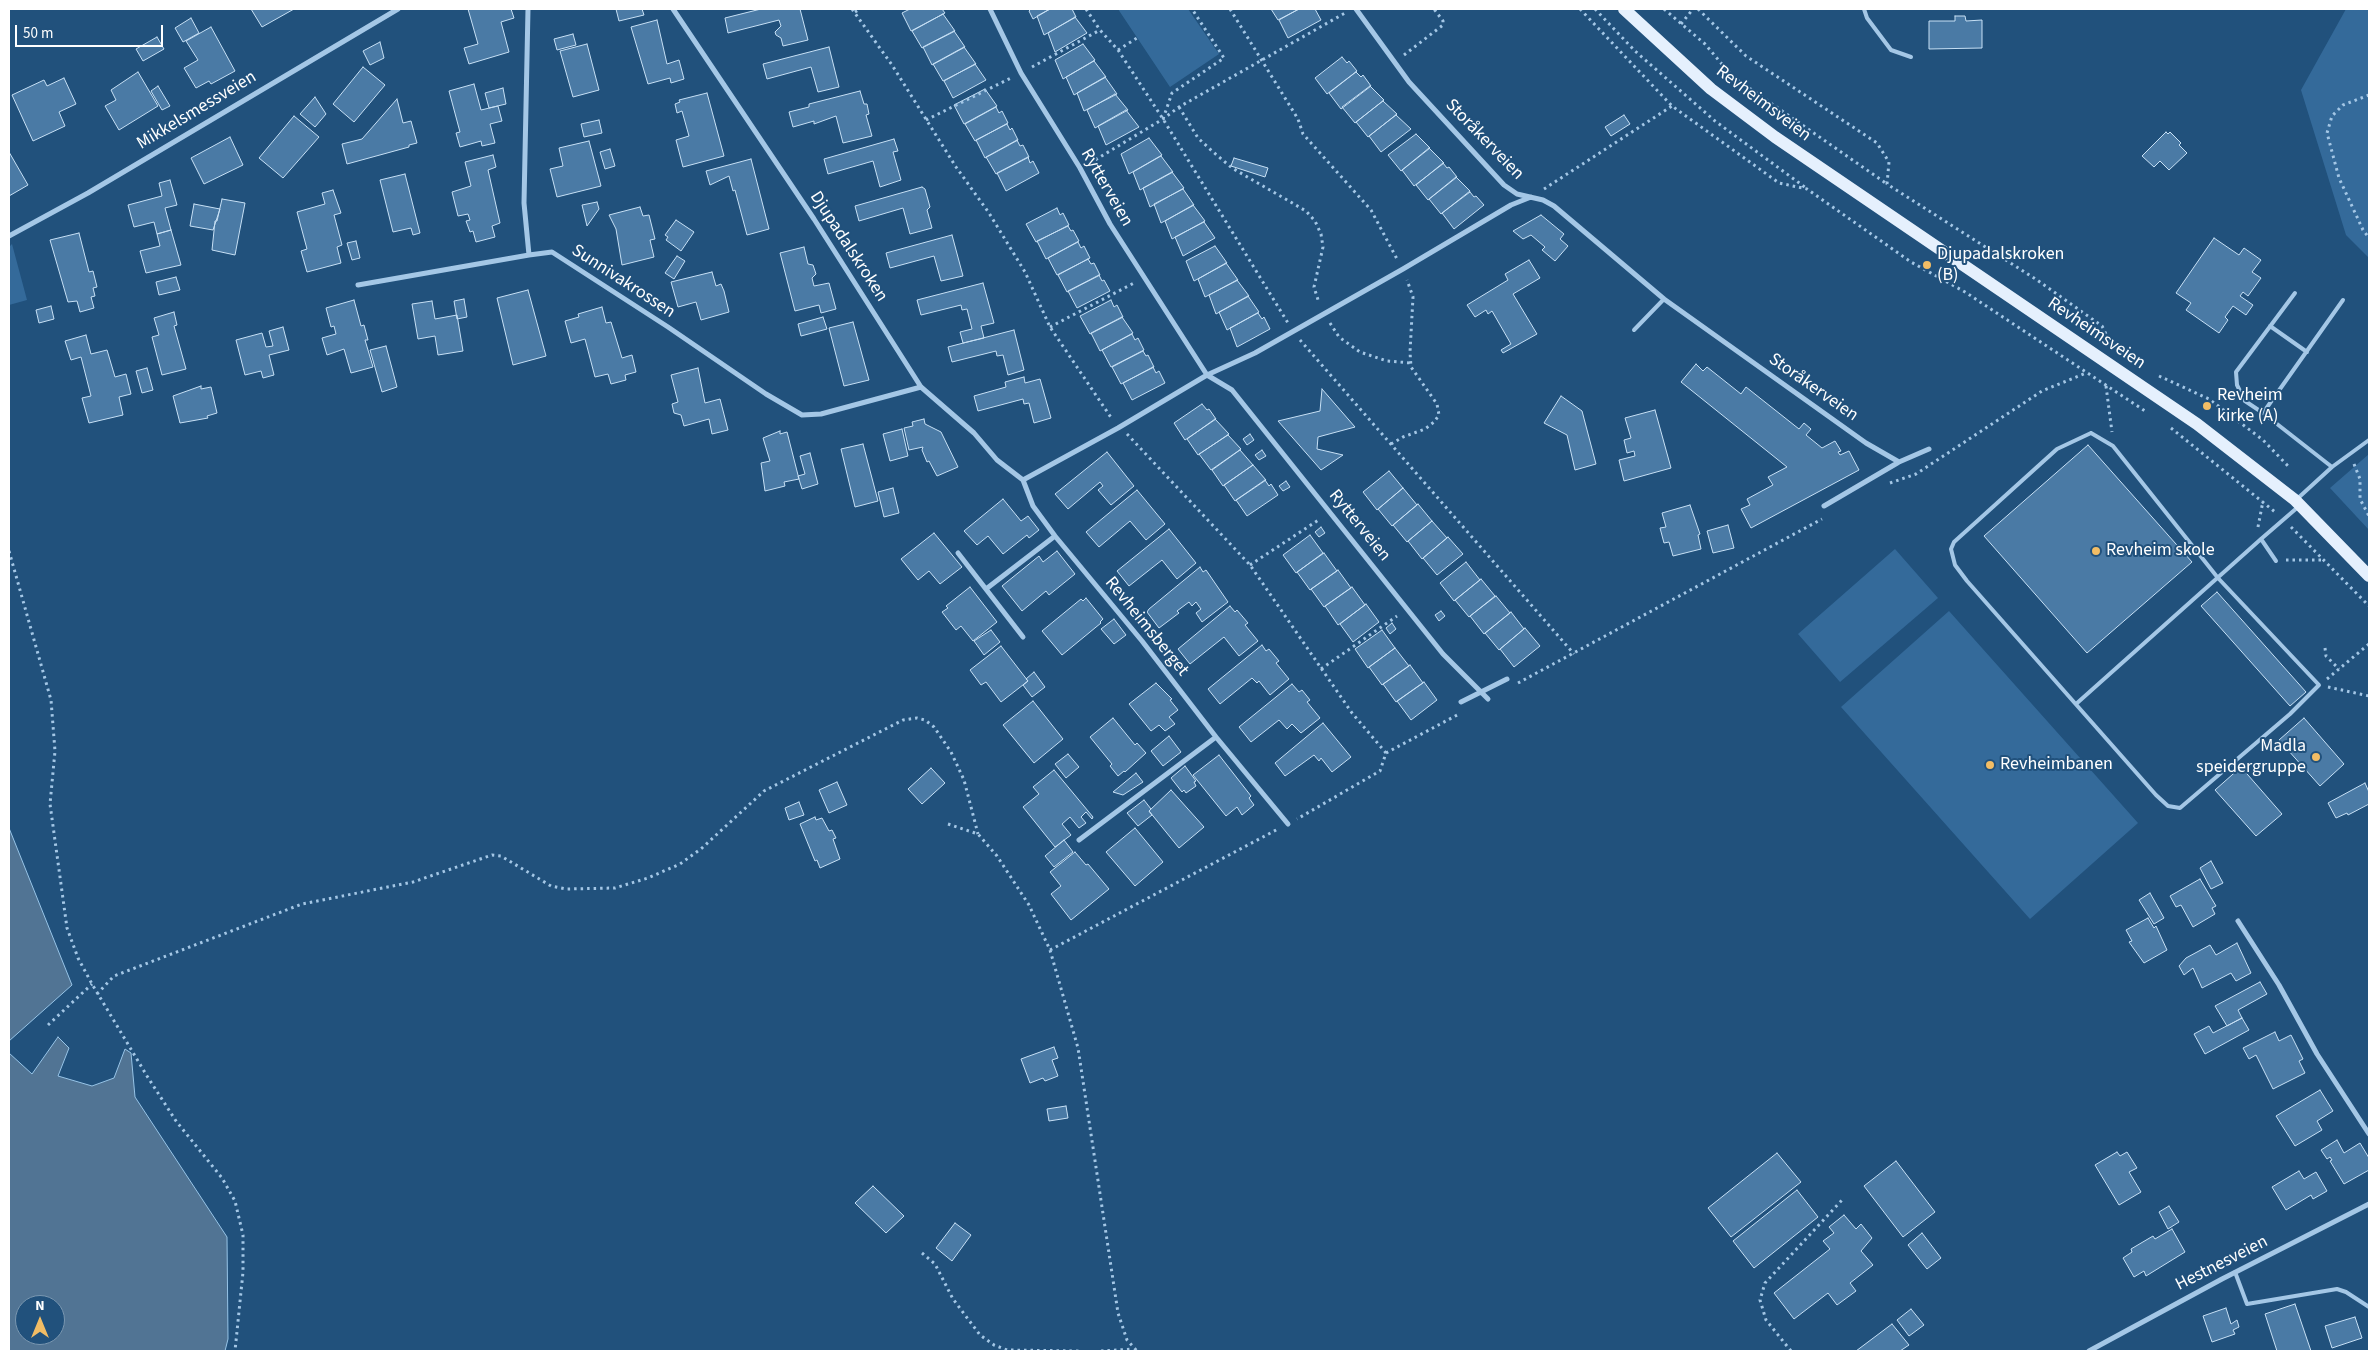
<!DOCTYPE html>
<html>
<head>
<meta charset="utf-8">
<style>
  body { margin:0 }
  #map { position:relative; width:2378px; height:1360px; overflow:hidden; background:#21517c; font-family:"Source Sans 3",sans-serif }
  canvas { display:block }
  .frame { position:absolute; inset:0; border:10px solid #fff; pointer-events:none }
  .north { position:absolute; left:15px; top:1295px; width:50px; height:50px; box-sizing:border-box; background:#21517c; border:1px solid #7a97b0; border-radius:50%; rotate:0deg; font-size:14px; font-weight:700; line-height:20px; text-align:center; color:#fff }
  .north::after { content:''; display:block; margin:auto; width:18px; height:22px; background:#f2bd65; clip-path:polygon(50% 0,100% 100%,50% 72%,0 100%) }
  .scale { position:absolute; left:15px; top:25px; width:148px; height:22px; box-sizing:border-box; border:2px solid #fff; border-top:0; padding-left:6px; font-size:15px; line-height:18px; white-space:nowrap; color:#fff; -webkit-text-stroke:4px #21517c; paint-order:stroke }
</style>
</head>
<body>
<div id="map">
<canvas width="2378" height="1360"></canvas>
<div class="frame"></div>
<div class="north">N</div>
<div class="scale">50 m</div>
</div>
<script>
const ctx = document.querySelector('canvas').getContext('2d');
ctx.lineJoin = 'round';
function fillPath(path, color) { ctx.fillStyle = color; ctx.fill(path, 'evenodd'); }
const shape = rows => new Path2D(rows.map(r => 'M' + r).join(''));
function trace(path, color, width, dash) { ctx.strokeStyle = color; ctx.lineWidth = width; ctx.lineCap = dash ? 'butt' : 'round'; ctx.setLineDash(dash || []); ctx.stroke(path); }
function drawText(font, color, halo, rows, align = 'center') {
  ctx.font = font + ' "Source Sans 3",sans-serif'; ctx.lineWidth = 4; ctx.setLineDash([]); ctx.textBaseline = 'middle'; ctx.strokeStyle = halo; ctx.fillStyle = color; for (const [text, x, y, turn = 0] of rows) {
    ctx.save(); ctx.translate(x, y); ctx.rotate((+turn || 0) * Math.PI / 180); ctx.textAlign = isNaN(turn) ? turn : align; if (halo) ctx.strokeText(text, 0, 0); ctx.fillText(text, 0, 0); ctx.restore();
  }
}
fillPath(shape([
  [1118,9,1188,9,1219,54,1170,87],
  [2346,9,2369,9,2369,258,2346,235,2301,90],
  [12,244,27,300,9,305,9,247],
  [2369,454,2369,530,2330,488],
  [1895,549,1938,598,1840,682,1798,634],
  [1949,611,2138,823,2030,919,1841,707]
]), '#346a9a');
const water = shape([
  [9,828,72,985,9,1041,9,828],
  [58,1037,69,1048,58,1076,92,1086,114,1078,125,1049,131,1053,135,1097,227,1237,228,1339,225,1351,9,1351,9,1053,32,1074,58,1037],
  [25,1305,55,1305,55,1335,25,1335,25,1305]
]);
fillPath(water, '#517494');
trace(water, '#97c4e7', 1);
const building = shape([
  [251,9,294,9,262,27,251,9],
  [468,9,511,9,514,18,501,22,509,52,469,64,464,48,478,44,468,9],
  [616,9,642,9,644,15,619,21,616,9],
  [761,9,800,9,808,40,783,46,781,38,776,35,775,32,781,26,779,20,728,33,725,18,761,9],
  [910,9,942,9,945,13,911,31,902,13,910,9],
  [1050,9,1072,9,1076,17,1044,35,1037,16,1050,9],
  [1050,9,1033,19,1029,11,1031,9,1050,9],
  [1271,9,1299,9,1278,20,1271,9],
  [1299,9,1315,9,1321,20,1288,38,1279,20,1299,9],
  [943,14,955,31,922,48,912,31,943,14],
  [1955,16,1965,16,1966,21,1982,20,1982,48,1929,49,1929,21,1955,21,1955,16],
  [1075,17,1087,33,1055,52,1048,33,1075,17],
  [191,18,199,33,183,42,175,28,191,18],
  [657,20,667,64,679,60,684,79,671,83,670,78,648,84,631,27,657,20],
  [211,27,235,71,211,84,209,81,196,88,184,68,198,60,186,41,211,27],
  [954,31,965,47,932,65,923,47,954,31],
  [573,34,576,45,557,50,554,39,573,34],
  [157,37,164,49,143,61,136,49,157,37],
  [380,42,384,58,370,65,363,51,380,42],
  [587,44,599,90,573,97,560,51,587,44],
  [1083,44,1095,60,1063,79,1055,60,1083,44],
  [829,47,839,87,818,92,811,67,767,79,763,64,829,47],
  [964,47,976,64,943,81,933,64,964,47],
  [1342,57,1347,63,1349,61,1357,71,1327,94,1315,78,1342,57],
  [1094,61,1106,77,1074,95,1066,77,1094,61],
  [975,64,986,80,953,98,944,81,975,64],
  [363,67,385,85,354,122,333,104,363,67],
  [138,72,158,106,119,130,105,106,116,100,111,90,138,72],
  [1356,72,1361,77,1363,75,1371,86,1341,109,1329,93,1356,72],
  [1105,77,1117,94,1084,111,1077,93,1105,77],
  [64,78,76,104,59,112,65,126,33,141,12,95,44,80,47,86,64,78],
  [474,84,481,110,498,106,502,121,490,124,495,143,482,146,481,141,460,147,456,133,460,132,449,91,474,84],
  [158,86,170,106,162,110,151,91,158,86],
  [1370,86,1384,100,1355,123,1342,107,1370,86],
  [503,88,506,104,489,108,485,93,503,88],
  [985,89,997,106,964,124,954,105,985,89],
  [860,91,864,104,867,104,869,114,866,115,872,136,843,143,836,116,814,124,814,121,793,127,789,112,809,107,809,104,860,91],
  [707,93,724,156,683,167,676,140,689,136,682,111,677,113,675,104,680,102,679,100,707,93],
  [1115,94,1128,110,1095,128,1087,110,1115,94],
  [315,97,326,114,315,127,300,114,315,97],
  [397,99,403,123,411,121,417,143,409,145,409,147,347,164,342,144,362,139,397,99],
  [1383,101,1397,114,1368,137,1356,122,1383,101],
  [996,107,999,113,1002,111,1008,123,975,141,965,124,996,107],
  [1126,110,1139,127,1106,145,1098,126,1126,110],
  [1396,115,1411,129,1381,152,1369,136,1396,115],
  [1624,115,1630,124,1611,136,1605,127,1624,115],
  [294,116,319,137,283,178,259,158,294,116],
  [599,120,602,133,584,137,581,124,599,120],
  [1007,124,1010,130,1012,128,1018,140,985,158,976,140,1007,124],
  [2166,132,2168,134,2170,132,2181,143,2179,145,2187,153,2169,170,2160,161,2154,167,2142,156,2166,132],
  [1416,134,1430,148,1401,171,1388,155,1416,134],
  [230,137,243,165,204,184,191,158,230,137],
  [1149,138,1162,155,1129,174,1121,154,1149,138],
  [894,139,898,151,893,152,901,180,880,187,873,161,828,174,824,159,894,139],
  [1017,140,1020,146,1023,145,1029,157,996,174,986,157,1017,140],
  [589,141,601,186,557,197,550,169,563,166,559,148,589,141],
  [1429,148,1444,163,1414,186,1402,170,1429,148],
  [610,149,615,166,605,169,600,152,610,149],
  [9,152,28,185,9,196,9,152],
  [493,155,496,167,488,170,500,223,492,226,495,237,476,242,473,231,470,232,466,221,470,220,468,214,458,216,452,192,471,186,465,162,493,155],
  [1161,156,1173,172,1140,190,1133,172,1161,156],
  [1028,157,1030,163,1033,161,1039,173,1006,191,997,173,1028,157],
  [1234,158,1268,168,1265,177,1231,166,1234,158],
  [751,159,769,229,747,235,735,190,733,191,729,176,710,185,706,171,751,159],
  [1443,163,1447,168,1449,167,1457,177,1428,200,1416,185,1443,163],
  [1172,172,1184,188,1150,207,1143,188,1172,172],
  [405,174,420,233,413,235,411,228,393,232,380,180,405,174],
  [1456,177,1470,191,1441,214,1429,199,1456,177],
  [170,180,177,205,165,208,171,230,157,234,154,222,134,227,128,205,162,196,159,183,170,180],
  [922,187,925,189,930,207,927,210,932,228,910,234,903,208,859,221,855,206,922,187],
  [1183,189,1194,205,1161,223,1154,204,1183,189],
  [333,190,341,213,334,215,342,245,337,247,341,263,307,272,301,251,307,249,297,212,325,204,322,193,333,190],
  [1470,192,1474,197,1476,196,1484,205,1454,229,1442,213,1470,192],
  [222,199,245,203,235,255,212,250,215,221,217,221,222,199],
  [597,202,599,209,587,226,582,205,597,202],
  [194,204,220,209,213,230,190,226,194,204],
  [1193,205,1205,221,1172,239,1165,221,1193,205],
  [640,207,643,216,649,215,655,239,650,240,654,257,622,265,616,229,609,215,640,207],
  [1057,208,1060,215,1063,213,1069,225,1036,242,1026,224,1057,208],
  [1541,215,1564,234,1560,239,1568,246,1555,261,1542,250,1545,247,1531,235,1523,239,1513,231,1541,215],
  [676,220,694,232,681,251,666,240,668,237,665,235,676,220],
  [1204,222,1215,238,1183,256,1175,237,1204,222],
  [1068,226,1071,231,1073,230,1079,241,1046,259,1037,241,1068,226],
  [171,230,181,265,146,273,140,251,160,246,157,234,171,230],
  [79,233,89,272,93,271,97,287,93,288,95,296,91,297,94,308,80,312,77,301,68,302,50,240,79,233],
  [952,235,963,276,941,281,934,256,890,268,886,253,952,235],
  [2214,238,2239,255,2244,248,2261,260,2252,272,2261,278,2248,296,2243,292,2240,296,2253,305,2246,315,2233,306,2225,317,2228,320,2219,333,2186,310,2191,303,2176,293,2214,238],
  [356,241,360,258,352,260,347,243,356,241],
  [1078,242,1081,248,1084,246,1090,258,1057,275,1048,258,1078,242],
  [1215,246,1227,263,1194,281,1186,261,1215,246],
  [804,247,808,264,813,265,816,274,812,278,814,286,829,283,836,309,821,313,819,305,795,311,780,253,804,247],
  [677,256,685,261,674,279,665,273,677,256],
  [1088,259,1091,264,1094,263,1100,275,1067,292,1058,275,1088,259],
  [1529,260,1540,278,1513,294,1537,334,1503,353,1501,350,1511,344,1492,311,1488,314,1486,310,1475,317,1467,305,1508,280,1505,274,1529,260],
  [1226,263,1238,280,1205,297,1198,279,1226,263],
  [712,272,716,286,721,284,724,291,729,312,701,320,696,302,678,307,671,282,712,272],
  [1099,275,1102,281,1104,280,1110,291,1077,308,1068,291,1099,275],
  [176,277,180,290,159,295,156,282,176,277],
  [1237,280,1249,296,1216,314,1209,295,1237,280],
  [983,283,994,323,981,326,984,338,963,343,960,332,972,329,967,309,962,310,961,305,921,315,917,300,983,283],
  [528,290,546,356,513,365,497,298,528,290],
  [1248,296,1259,312,1227,330,1219,312,1248,296],
  [464,299,467,317,457,319,454,301,464,299],
  [354,300,361,326,364,325,368,340,365,340,373,367,351,373,344,349,327,355,322,338,336,334,334,326,331,327,326,308,354,300],
  [1111,300,1114,307,1117,305,1123,317,1090,334,1080,316,1111,300],
  [432,301,435,319,457,315,463,351,438,355,435,336,418,339,412,304,432,301],
  [51,306,54,319,39,323,36,310,51,306],
  [602,307,606,323,611,322,622,358,632,355,636,372,625,375,626,380,611,384,608,374,595,377,585,339,571,343,565,321,579,317,578,314,602,307],
  [174,312,177,325,174,326,186,369,162,375,152,337,159,335,154,318,174,312],
  [1258,313,1262,319,1264,317,1270,329,1237,347,1230,328,1258,313],
  [823,317,827,329,801,336,798,324,823,317],
  [1122,317,1133,333,1100,351,1091,333,1122,317],
  [853,322,869,380,844,386,829,328,853,322],
  [283,327,289,350,269,355,274,375,263,378,261,371,245,375,236,340,262,333,266,347,273,346,269,331,283,327],
  [1014,330,1024,370,1008,375,1003,355,997,356,996,351,952,362,948,347,1014,330],
  [1132,334,1135,340,1138,338,1144,350,1111,367,1102,350,1132,334],
  [86,335,91,354,107,350,115,377,126,374,131,394,119,397,123,415,89,423,82,398,91,396,81,357,71,360,65,341,86,335],
  [386,346,397,387,382,392,370,350,386,346],
  [1143,351,1146,356,1148,355,1154,367,1121,384,1112,367,1143,351],
  [1696,364,1703,371,1707,367,1741,394,1746,387,1799,429,1804,423,1811,429,1806,435,1822,448,1835,441,1841,451,1838,452,1840,455,1849,451,1859,470,1751,528,1741,509,1750,505,1747,499,1773,485,1768,477,1787,467,1681,382,1696,364],
  [1153,367,1156,373,1159,371,1165,383,1132,400,1123,383,1153,367],
  [147,368,153,390,142,393,136,371,147,368],
  [698,368,705,403,720,399,728,430,712,434,709,419,684,426,681,415,674,413,672,404,678,402,671,375,698,368],
  [1024,377,1025,383,1040,379,1051,418,1034,423,1029,403,1024,404,1023,399,978,411,974,396,1006,387,1005,382,1024,377],
  [201,386,201,389,211,387,217,413,207,416,208,418,180,423,173,396,201,386],
  [1322,389,1355,427,1318,437,1317,449,1343,455,1321,470,1278,421,1320,411,1322,389],
  [1561,396,1582,411,1596,464,1575,470,1567,435,1544,423,1561,396],
  [1202,404,1207,410,1209,409,1216,419,1185,440,1174,423,1202,404],
  [1655,410,1671,468,1624,481,1619,460,1635,456,1634,451,1627,453,1624,440,1631,438,1625,418,1655,410],
  [924,419,925,424,941,432,958,467,937,476,929,461,927,462,922,450,923,447,909,450,904,428,913,426,912,422,924,419],
  [1215,419,1229,434,1198,455,1187,439,1215,419],
  [902,429,908,456,890,461,883,434,902,429],
  [780,431,780,434,787,432,799,479,784,482,785,486,765,491,761,463,770,461,763,438,780,431],
  [1250,434,1254,440,1247,445,1243,439,1250,434],
  [1228,435,1241,449,1211,470,1199,454,1228,435],
  [863,444,878,501,855,507,841,449,863,444],
  [2088,445,2192,562,2087,653,1984,536,2088,445],
  [1240,450,1253,465,1223,486,1212,470,1240,450],
  [1262,450,1266,456,1259,460,1255,455,1262,450],
  [1107,452,1134,486,1111,505,1098,490,1103,486,1100,482,1068,509,1055,494,1107,452],
  [810,453,818,484,802,489,798,476,805,474,800,456,810,453],
  [1253,465,1266,480,1235,501,1224,485,1253,465],
  [1389,471,1403,488,1377,510,1363,492,1389,471],
  [1265,480,1269,486,1271,484,1278,495,1247,516,1236,500,1265,480],
  [1286,481,1290,487,1283,491,1279,486,1286,481],
  [893,488,899,513,884,517,878,492,893,488],
  [1403,488,1417,505,1392,526,1378,509,1403,488],
  [1137,490,1165,524,1146,540,1130,521,1099,547,1086,532,1137,490],
  [1003,499,1021,521,1028,516,1039,530,1029,538,1027,535,1003,554,988,536,977,545,964,531,1003,499],
  [1418,504,1432,521,1407,542,1393,525,1418,504],
  [1690,505,1700,534,1698,535,1701,549,1673,556,1669,542,1664,543,1660,528,1666,527,1662,513,1690,505],
  [1432,521,1447,538,1422,559,1408,541,1432,521],
  [1728,525,1734,548,1713,553,1707,531,1728,525],
  [1321,527,1325,533,1319,537,1315,532,1321,527],
  [1169,529,1196,563,1177,579,1162,560,1129,586,1117,571,1169,529],
  [934,533,962,567,940,584,929,571,918,580,901,559,934,533],
  [1310,535,1323,553,1296,573,1283,555,1310,535],
  [1448,537,1463,554,1437,575,1423,558,1448,537],
  [1057,551,1075,574,1049,595,1046,591,1022,611,1002,586,1039,556,1043,562,1057,551],
  [1324,553,1337,571,1310,590,1297,572,1324,553],
  [1466,562,1480,580,1454,601,1440,583,1466,562],
  [1200,567,1203,572,1206,570,1228,602,1202,622,1196,613,1201,609,1196,602,1192,606,1189,602,1177,611,1179,613,1159,628,1147,612,1149,609,1200,567],
  [1338,570,1351,588,1324,607,1311,589,1338,570],
  [1481,579,1495,596,1469,617,1455,600,1481,579],
  [970,587,997,622,973,641,961,626,956,630,942,612,948,608,946,606,970,587],
  [1352,587,1365,605,1338,625,1325,606,1352,587],
  [2217,592,2306,692,2290,706,2201,606,2217,592],
  [1496,596,1510,613,1484,634,1470,616,1496,596],
  [1086,598,1103,619,1100,622,1101,623,1062,655,1042,631,1081,599,1083,601,1086,598],
  [1366,604,1379,622,1353,642,1340,624,1366,604],
  [1230,606,1235,612,1237,610,1248,623,1245,625,1258,641,1239,656,1224,637,1190,664,1178,649,1230,606],
  [1441,611,1445,616,1439,621,1435,615,1441,611],
  [1511,612,1524,629,1499,650,1485,633,1511,612],
  [1114,619,1126,635,1114,644,1101,629,1114,619],
  [1392,623,1396,629,1390,634,1386,628,1392,623],
  [1525,628,1540,646,1514,667,1500,649,1525,628],
  [991,630,1000,642,984,655,974,641,991,630],
  [1382,630,1395,648,1368,668,1355,649,1382,630],
  [1262,645,1266,651,1269,649,1279,661,1276,663,1289,679,1270,695,1259,681,1257,683,1252,678,1220,704,1208,689,1262,645],
  [1001,646,1028,681,1001,702,986,682,981,685,970,670,1001,646],
  [1395,648,1409,666,1382,685,1369,667,1395,648],
  [1410,665,1423,683,1396,702,1383,684,1410,665],
  [1034,672,1045,687,1032,697,1023,685,1028,681,1026,679,1034,672],
  [1424,682,1437,700,1411,720,1397,701,1424,682],
  [1156,683,1172,699,1170,700,1178,710,1169,717,1175,724,1165,731,1159,725,1151,731,1129,704,1156,683],
  [1292,684,1299,692,1302,690,1310,700,1307,702,1320,718,1301,733,1292,724,1287,729,1279,720,1251,742,1239,727,1292,684],
  [1033,701,1063,739,1034,763,1003,725,1033,701],
  [1113,718,1135,745,1137,743,1146,753,1125,772,1124,771,1118,776,1110,766,1112,764,1090,737,1113,718],
  [2304,718,2344,764,2320,786,2279,740,2304,718],
  [1323,723,1351,757,1332,772,1321,758,1319,761,1314,755,1285,776,1275,763,1323,723],
  [1169,736,1181,752,1163,766,1151,751,1169,736],
  [1068,754,1079,767,1066,778,1055,764,1068,754],
  [1219,755,1251,796,1249,798,1254,805,1242,815,1237,807,1226,816,1193,775,1219,755],
  [1185,766,1196,781,1194,782,1196,786,1186,793,1184,790,1182,792,1171,778,1185,766],
  [2241,767,2282,814,2256,836,2215,790,2241,767],
  [931,768,945,783,922,804,908,789,931,768],
  [1054,770,1093,817,1092,819,1086,812,1081,817,1086,823,1079,828,1070,817,1062,824,1071,835,1055,847,1023,807,1039,794,1033,787,1054,770],
  [1136,773,1143,782,1123,795,1113,792,1136,773],
  [837,782,847,805,829,813,819,790,837,782],
  [2365,783,2369,792,2369,804,2348,815,2347,813,2336,818,2328,803,2365,783],
  [1171,790,1204,827,1179,848,1149,811,1171,790],
  [1144,800,1151,809,1149,811,1152,815,1138,826,1127,813,1144,800],
  [799,802,804,815,789,820,785,808,799,802],
  [815,817,816,820,822,818,829,831,832,830,836,838,833,839,840,859,820,868,817,860,815,861,800,824,815,817],
  [1135,828,1163,862,1135,886,1106,852,1135,828],
  [1064,840,1073,852,1054,867,1045,856,1064,840],
  [1075,852,1086,865,1088,864,1109,889,1071,920,1051,894,1061,886,1050,872,1075,852],
  [2211,861,2223,883,2211,889,2200,868,2211,861],
  [2200,879,2216,906,2212,908,2215,914,2193,927,2181,905,2176,907,2170,896,2200,879],
  [2150,893,2164,918,2154,924,2139,900,2150,893],
  [2148,918,2154,928,2156,926,2167,950,2144,963,2129,942,2132,941,2126,930,2148,918],
  [2237,943,2251,973,2236,981,2231,973,2202,988,2193,968,2184,975,2179,966,2186,958,2210,945,2216,955,2237,943],
  [2260,982,2267,994,2238,1010,2242,1018,2227,1026,2215,1006,2260,982],
  [2242,1018,2249,1030,2205,1054,2194,1034,2209,1026,2213,1033,2242,1018],
  [2275,1032,2279,1041,2291,1035,2303,1059,2299,1061,2305,1073,2273,1089,2256,1055,2249,1059,2243,1048,2275,1032],
  [1054,1047,1058,1058,1052,1060,1058,1076,1045,1081,1043,1078,1030,1083,1021,1059,1054,1047],
  [2320,1090,2333,1111,2317,1121,2322,1130,2295,1146,2276,1116,2320,1090],
  [1066,1106,1068,1118,1049,1121,1047,1109,1066,1106],
  [2337,1140,2344,1153,2360,1143,2369,1158,2369,1170,2344,1184,2330,1161,2332,1160,2330,1157,2327,1159,2321,1150,2337,1140],
  [2117,1152,2120,1156,2127,1152,2137,1168,2129,1172,2141,1192,2119,1205,2095,1165,2117,1152],
  [1777,1153,1801,1182,1731,1237,1708,1208,1777,1153],
  [1896,1161,1935,1212,1903,1237,1864,1186,1896,1161],
  [2299,1171,2304,1179,2316,1172,2327,1191,2313,1199,2311,1195,2286,1210,2272,1187,2299,1171],
  [873,1186,904,1216,886,1233,855,1203,873,1186],
  [1797,1190,1818,1217,1754,1268,1733,1241,1797,1190],
  [2169,1206,2179,1222,2168,1229,2159,1212,2169,1206],
  [1844,1215,1856,1229,1861,1224,1872,1238,1861,1251,1873,1265,1850,1283,1856,1291,1837,1305,1828,1293,1794,1319,1774,1293,1830,1249,1823,1241,1834,1233,1829,1227,1844,1215],
  [955,1223,971,1235,952,1261,936,1248,955,1223],
  [2172,1229,2185,1252,2146,1276,2144,1271,2134,1277,2123,1258,2132,1252,2131,1249,2153,1236,2155,1239,2172,1229],
  [1922,1233,1941,1258,1927,1269,1908,1245,1922,1233],
  [2295,1304,2311,1351,2277,1351,2265,1314,2295,1304],
  [2226,1308,2231,1324,2237,1320,2239,1327,2233,1330,2235,1334,2212,1342,2203,1316,2226,1308],
  [1911,1309,1924,1325,1909,1336,1897,1320,1911,1309],
  [2355,1317,2362,1338,2332,1348,2325,1326,2355,1317],
  [1892,1324,1909,1345,1900,1351,1856,1351,1892,1324]
]);
fillPath(building, '#4a7aa5');
trace(building, '#c7e0f5', 1);
trace(shape([
  [852,9,892,65,956,167,989,213,1025,272,1050,327,1112,419],
  [1086,9,1100,30,1118,50,1163,119,1288,323],
  [1230,9,1298,119,1303,134,1371,210,1397,259],
  [1580,9,1672,106,1779,183,1807,189,1911,262,1965,292,2145,411],
  [1595,9,1635,51,1715,121,1806,188],
  [1664,9,1705,44,1732,76,1887,184],
  [1698,9,1746,56,1877,143,1889,162,1887,184,2037,280,2102,326,2112,346],
  [855,12,860,9],
  [1681,24,1693,9],
  [1118,50,1137,38],
  [1404,55,1443,25,1443,21,1434,9],
  [1032,67,1100,30],
  [2369,95,2343,105,2332,116,2327,133,2339,178,2363,230,2369,238],
  [1179,107,1198,138,1212,151,1232,168,1306,211,1315,221,1321,234,1323,247,1314,287,1319,303],
  [1163,119,1172,93,1224,58,1192,9],
  [926,120,1011,78],
  [1090,163,1163,119,1179,107,1345,13],
  [1544,189,1672,106],
  [1330,323,1339,337,1360,352,1387,361,1411,363],
  [1050,327,1134,283],
  [1300,340,1574,654],
  [2159,376,2209,399,2263,440,2289,467],
  [2106,386,2112,432],
  [2171,428,2275,512],
  [1127,434,1250,565,1352,713,1386,753,1380,771,1297,819],
  [1391,444,1403,437,1425,429,1434,422,1439,415,1437,404,1411,367,1410,352,1413,297,1407,280],
  [2354,464,2360,479,2360,499,2369,516],
  [1890,483,1916,474,2042,391,2086,373],
  [2258,527,2263,501],
  [2291,527,2369,606],
  [9,551,51,700,55,751,50,804,67,928,78,958,92,984,147,1076,176,1121,222,1178,235,1201,243,1235,243,1272,235,1351],
  [2286,560,2324,560],
  [1250,565,1320,519],
  [2325,648,2326,656,2339,669],
  [1321,669,1397,616],
  [2327,679,2369,644],
  [1518,683,1822,519],
  [2328,687,2369,696],
  [1386,753,1459,714],
  [948,824,978,834,997,856,1029,905,1050,950,1078,1048,1118,1313,1127,1340,1137,1351],
  [1050,950,1278,829],
  [97,994,114,976,302,904,413,882,492,855,501,856,551,886,566,889,615,888,648,878,680,864,702,848,764,791,903,720,917,718,925,720,934,727,951,752,964,780,978,834],
  [48,1025,92,984],
  [922,1253,935,1264,953,1299,980,1335,994,1345,1007,1350,1081,1351],
  [1101,1351,1133,1349],
  [1791,1351,1766,1320,1760,1300,1765,1283,1843,1199]
]), '#a4c7e6', 3, [2.5, 4]);
trace(shape([
  [1864,9,1867,18,1891,50,1911,57],
  [2270,326,2307,352],
  [1634,330,1664,299],
  [2263,413,2245,401,2237,385,2236,372,2295,293],
  [2091,433,2113,446,2218,578,2319,685,2290,714,2180,808,2168,806,2156,795,1967,581,1955,565,1951,549,1954,542,2057,449,2091,433],
  [2332,467,2263,413,2343,300],
  [2297,499,2332,467,2369,440],
  [2276,561,2261,539,2298,507],
  [2076,704,2261,539],
  [2235,1272,2247,1304,2337,1289,2346,1292,2369,1307]
]), '#a4c7e6', 4);
trace(shape([
  [528,9,524,203,529,255,552,252,668,327,766,394,802,415,821,414,921,387],
  [673,9,814,219,921,387,974,433,997,460,1023,480],
  [990,9,1021,73,1080,168,1110,224,1207,375,1232,390,1443,654,1488,699],
  [1356,9,1409,82,1504,185,1517,194,1543,200,1554,206,1664,299,1866,443,1899,462],
  [9,236,88,193,398,9],
  [358,285,529,255],
  [1023,480,1118,428,1207,375,1255,353,1403,269,1511,205,1531,197],
  [1023,480,1033,506,1055,536,1142,641,1216,737,1288,824],
  [1824,506,1899,462,1929,449],
  [958,553,1023,637],
  [986,589,1055,536],
  [1461,702,1507,679],
  [1079,840,1216,737],
  [2238,921,2279,985,2317,1054,2369,1134],
  [2089,1351,2222,1279,2369,1204]
]), '#a4c7e6', 5);
trace(shape([
  [1624,9,1711,89,1775,137,2197,424,2295,500,2369,576]
]), '#e5f0fd', 12);
for (const [x, y, r, color] of [
  [1927,265,5,"#f2bd65"],
  [2207,406,5,"#f2bd65"],
  [2096,551,5,"#f2bd65"],
  [2316,757,5,"#f2bd65"],
  [1990,765,5,"#f2bd65"]
]) { const dot = new Path2D(); dot.arc(x, y, r, 0, 2 * Math.PI); ctx.fillStyle = color; ctx.fill(dot); trace(dot, '#21517c', 2); }
drawText('18px', '#fff', '#21517c', [
  ["Revheimsveien",1763,104,37],
  ["Mikkelsmessveien",197,111,-31],
  ["Storåkerveien",1484,140,46],
  ["Rytterveien",1106,188,60],
  ["Djupadalskroken",848,247,57],
  ["Sunnivakrossen",623,282,33],
  ["Revheimsveien",2096,334,34],
  ["Storåkerveien",1813,388,35],
  ["Rytterveien",1359,526,51],
  ["Revheimsberget",1146,627,51],
  ["Hestnesveien",2222,1264,-27]
]);
drawText('18px', '#fff', '#21517c', [
  ["Djupadalskroken",1937,255],
  ["(B)",1937,276],
  ["Revheim",2217,396],
  ["kirke (A)",2217,417],
  ["Revheim skole",2106,551],
  ["Madla",2306,747,"right"],
  ["speidergruppe",2306,768,"right"],
  ["Revheimbanen",2000,765]
], 'left');
</script>
</body>
</html>
